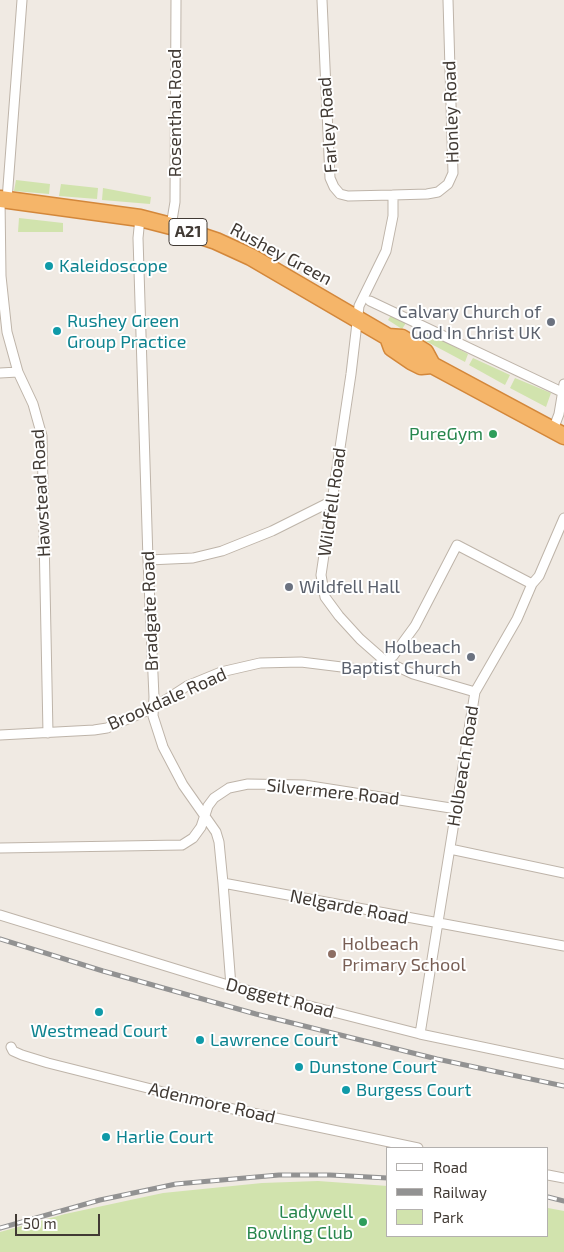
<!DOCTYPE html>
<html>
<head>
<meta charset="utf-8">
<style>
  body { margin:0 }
  #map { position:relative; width:564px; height:1252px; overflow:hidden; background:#f0eae3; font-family:"Exo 2",sans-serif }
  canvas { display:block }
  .legend { position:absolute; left:386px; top:1147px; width:162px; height:90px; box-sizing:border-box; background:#fff; border:1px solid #b3b0ae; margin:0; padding:6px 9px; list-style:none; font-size:15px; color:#413a34 }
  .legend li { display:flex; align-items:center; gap:10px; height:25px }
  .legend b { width:25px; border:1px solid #b3b0ae }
  .scale { position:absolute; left:15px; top:1214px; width:85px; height:22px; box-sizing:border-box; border:2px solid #413a34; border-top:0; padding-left:6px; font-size:15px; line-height:18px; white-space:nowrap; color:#413a34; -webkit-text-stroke:4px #fff; paint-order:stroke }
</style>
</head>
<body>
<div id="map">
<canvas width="564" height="1252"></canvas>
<ul class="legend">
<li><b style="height:6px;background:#fff"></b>Road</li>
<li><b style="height:6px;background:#929292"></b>Railway</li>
<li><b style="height:14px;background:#d1e3ad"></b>Park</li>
</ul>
<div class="scale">50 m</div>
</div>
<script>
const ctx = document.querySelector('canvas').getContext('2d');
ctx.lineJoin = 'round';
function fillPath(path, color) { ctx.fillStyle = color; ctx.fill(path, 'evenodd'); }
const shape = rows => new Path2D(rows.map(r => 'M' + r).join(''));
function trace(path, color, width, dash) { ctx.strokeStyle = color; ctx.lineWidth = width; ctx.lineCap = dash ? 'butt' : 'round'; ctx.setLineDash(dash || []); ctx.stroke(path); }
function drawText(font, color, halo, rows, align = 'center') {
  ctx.font = font + ' "Exo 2",sans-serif'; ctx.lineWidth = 4; ctx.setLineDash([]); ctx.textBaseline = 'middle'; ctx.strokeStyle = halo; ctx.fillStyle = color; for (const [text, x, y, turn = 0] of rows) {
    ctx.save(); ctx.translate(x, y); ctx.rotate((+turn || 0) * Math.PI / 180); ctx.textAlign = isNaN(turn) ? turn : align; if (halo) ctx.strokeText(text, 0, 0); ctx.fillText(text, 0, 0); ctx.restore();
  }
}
fillPath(shape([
  [16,180,50,184,49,194,14,191],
  [61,184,98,188,97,199,59,196],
  [103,188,151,197,150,204,102,200],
  [19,218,63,223,63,232,18,232],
  [393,312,408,320,402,329,388,320],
  [422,329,468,354,465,362,418,337],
  [473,358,510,375,505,385,469,365],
  [515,378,551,393,546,407,510,388],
  [318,1181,388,1186,388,1236,548,1236,548,1208,564,1211,564,1252,0,1252,0,1232,65,1214,163,1193,262,1183]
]), '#d1e3ad');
const street = shape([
  [322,0,330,178,334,187,340,194,348,196,393,195],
  [448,0,453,173,448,184,438,192,427,194,393,195,393,216,386,251,359,306,351,374,321,575,325,597,339,616,360,639,385,661,413,674,475,692],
  [0,199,1,276,7,332,18,372,33,404,42,436,48,733],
  [7,200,22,0],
  [140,218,138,238,148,560,154,697,153,716,163,747,183,785,216,832,219,842,223,883,231,986],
  [171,226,175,202,176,0],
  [370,301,564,393],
  [0,373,18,372],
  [553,430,559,414,564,384],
  [148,560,193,558,222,551,272,531,332,501],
  [0,735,94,730,107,728,153,708,187,686,221,672,260,663,301,662,366,670,375,667,393,656,415,626,457,545,532,584],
  [0,848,182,845,193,838,201,827,208,806,214,798,229,788,248,784,304,785,457,809],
  [450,849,564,873],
  [223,883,564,946],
  [0,915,231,986,420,1034,564,1064],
  [420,1034,475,692,517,619,532,584,539,576,564,518],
  [11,1047,13,1051,22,1055,48,1063,219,1106,418,1148],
  [548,1175,564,1178]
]);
const highway = shape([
  [0,199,140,218,171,226,216,241,251,257,388,337,402,338,425,352,432,365],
  [388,337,392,348,411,361,421,366,432,365,564,436]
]);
trace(street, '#beb4a9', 11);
trace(highway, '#d3873a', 19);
trace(street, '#fff', 9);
trace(highway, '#f5b569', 16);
const rail = shape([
  [0,939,103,971,256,1014,437,1059,564,1086],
  [548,1197,564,1201],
  [0,1228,100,1200,176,1184,279,1175,330,1175,388,1178]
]);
trace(rail, '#929292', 5);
trace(rail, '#fff', 3, [9]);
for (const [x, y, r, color] of [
  [49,266,5,"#0f9aa8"],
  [551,322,5,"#6b7280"],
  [57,331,5,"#0f9aa8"],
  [493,434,5,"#2e9e5b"],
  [289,587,5,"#6b7280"],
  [471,657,5,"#6b7280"],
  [332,954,5,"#8d6e63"],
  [99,1012,5,"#0f9aa8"],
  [200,1040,5,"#0f9aa8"],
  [299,1067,5,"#0f9aa8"],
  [346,1090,5,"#0f9aa8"],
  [106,1137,5,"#0f9aa8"],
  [363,1222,5,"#2e9e5b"]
]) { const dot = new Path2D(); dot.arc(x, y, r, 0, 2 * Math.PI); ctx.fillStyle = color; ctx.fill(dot); trace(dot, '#fff', 2); }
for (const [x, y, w] of [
  [188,232,38]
]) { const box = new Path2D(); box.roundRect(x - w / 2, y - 13.5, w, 27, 4); ctx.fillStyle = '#fff'; ctx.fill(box); trace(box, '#413a34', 1); }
drawText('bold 16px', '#413a34', null, [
  ["A21",188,232]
]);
drawText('18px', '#413a34', '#fff', [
  ["Honley Road",451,112,-92],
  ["Rosenthal Road",175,113,-90],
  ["Farley Road",328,125,-94],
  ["Rushey Green",281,254,28],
  ["Hawstead Road",41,493,-93],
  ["Wildfell Road",332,502,-82],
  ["Bradgate Road",150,611,-92],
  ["Brookdale Road",167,699,-24],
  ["Holbeach Road",463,766,-81],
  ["Silvermere Road",333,792,6],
  ["Nelgarde Road",349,907,11],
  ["Doggett Road",280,998,15],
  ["Adenmore Road",212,1103,13]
]);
drawText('18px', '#0d838f', '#fff', [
  ["Kaleidoscope",59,266],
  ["Rushey Green",67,321],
  ["Group Practice",67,342],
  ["Westmead Court",99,1031,"center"],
  ["Lawrence Court",210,1040],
  ["Dunstone Court",309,1067],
  ["Burgess Court",356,1090],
  ["Harlie Court",116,1137]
], 'left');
drawText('18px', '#5b616d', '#fff', [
  ["Calvary Church of",541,312],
  ["God In Christ UK",541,333],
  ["Wildfell Hall",299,587,"left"],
  ["Holbeach",461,647],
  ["Baptist Church",461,668]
], 'right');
drawText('18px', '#27864d', '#fff', [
  ["PureGym",483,434],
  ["Ladywell",353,1212],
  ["Bowling Club",353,1233]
], 'right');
drawText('18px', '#785e54', '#fff', [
  ["Holbeach",342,944],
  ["Primary School",342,965]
], 'left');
</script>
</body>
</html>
